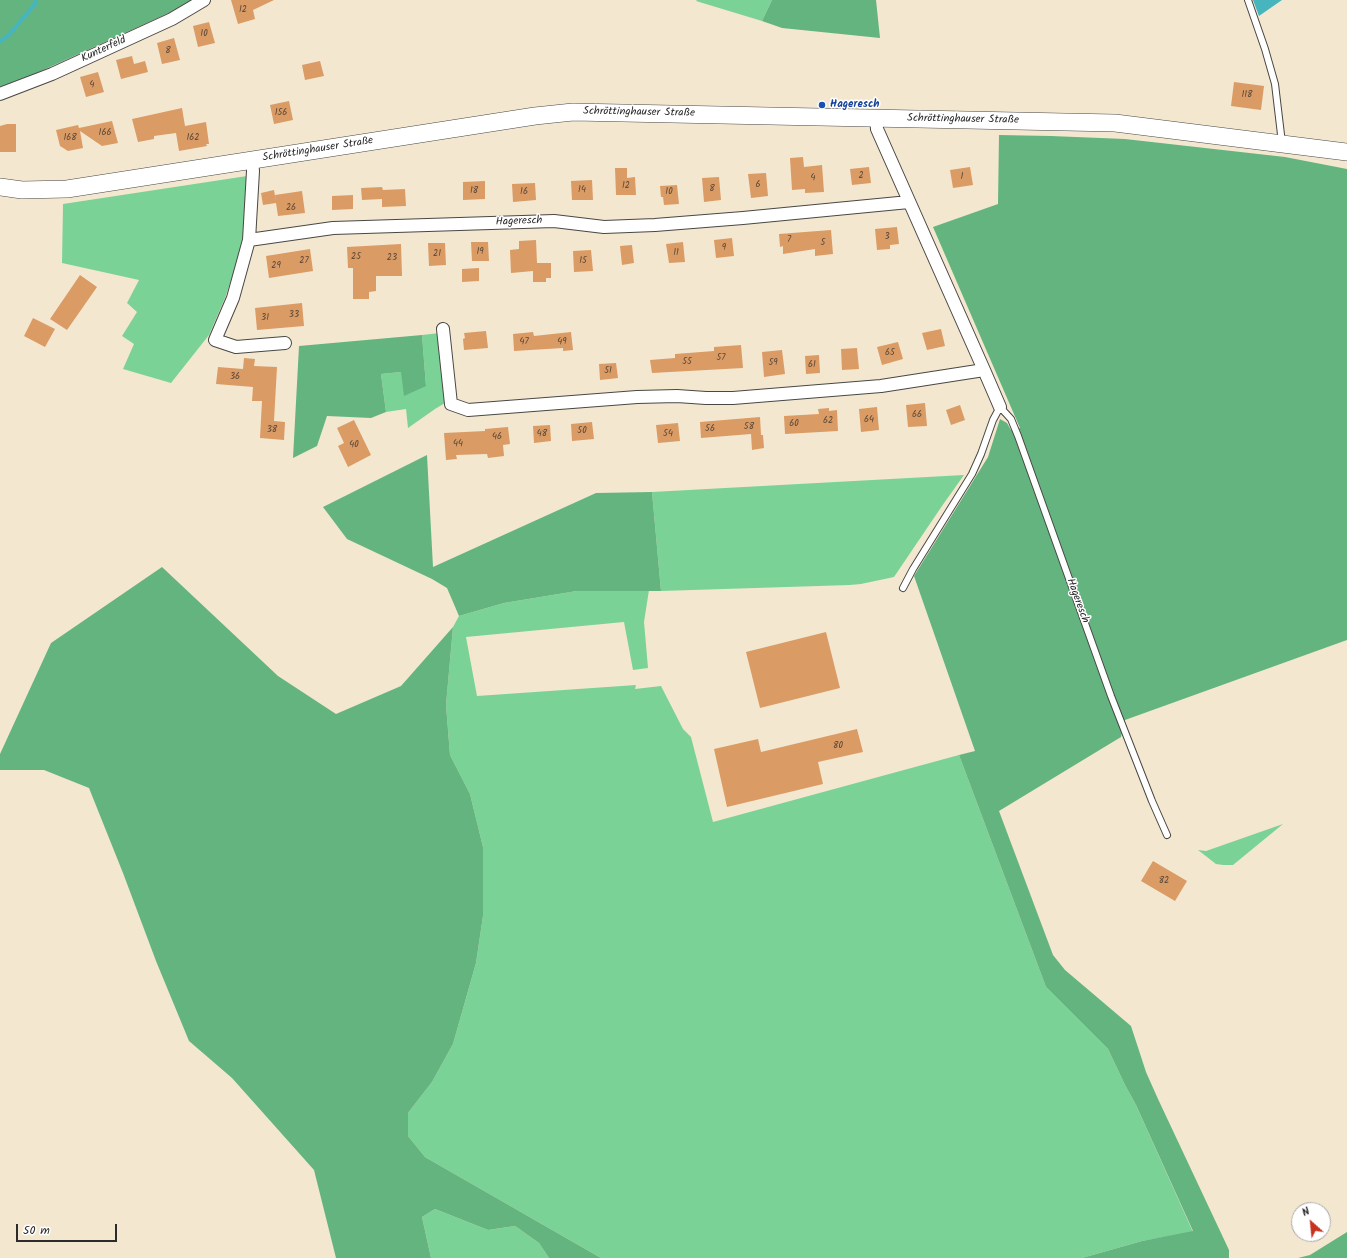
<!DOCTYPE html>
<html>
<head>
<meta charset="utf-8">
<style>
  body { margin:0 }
  #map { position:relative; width:1347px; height:1258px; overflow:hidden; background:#f4e7d0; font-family:Kalam,sans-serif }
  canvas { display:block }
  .north { position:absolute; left:1291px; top:1202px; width:40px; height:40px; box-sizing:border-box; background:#fff; border:1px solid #aaa; border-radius:50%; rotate:333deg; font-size:11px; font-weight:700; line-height:16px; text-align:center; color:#2b2b2b }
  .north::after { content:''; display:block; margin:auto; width:14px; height:18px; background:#c8321e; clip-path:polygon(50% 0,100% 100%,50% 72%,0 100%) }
  .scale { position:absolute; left:16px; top:1224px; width:101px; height:18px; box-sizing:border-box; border:2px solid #2b2b2b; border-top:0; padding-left:5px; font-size:12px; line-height:14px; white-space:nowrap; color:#2b2b2b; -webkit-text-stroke:3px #fff; paint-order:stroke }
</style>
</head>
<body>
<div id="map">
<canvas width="1347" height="1258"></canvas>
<div class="north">N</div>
<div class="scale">50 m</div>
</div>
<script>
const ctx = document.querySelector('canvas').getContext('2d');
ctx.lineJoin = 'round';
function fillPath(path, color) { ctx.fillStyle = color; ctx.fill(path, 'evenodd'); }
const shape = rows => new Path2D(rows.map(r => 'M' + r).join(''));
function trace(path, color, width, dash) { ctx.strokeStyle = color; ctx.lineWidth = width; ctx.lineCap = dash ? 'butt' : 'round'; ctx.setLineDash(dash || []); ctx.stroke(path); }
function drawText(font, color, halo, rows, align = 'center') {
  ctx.font = font + ' Kalam,sans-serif'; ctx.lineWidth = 3; ctx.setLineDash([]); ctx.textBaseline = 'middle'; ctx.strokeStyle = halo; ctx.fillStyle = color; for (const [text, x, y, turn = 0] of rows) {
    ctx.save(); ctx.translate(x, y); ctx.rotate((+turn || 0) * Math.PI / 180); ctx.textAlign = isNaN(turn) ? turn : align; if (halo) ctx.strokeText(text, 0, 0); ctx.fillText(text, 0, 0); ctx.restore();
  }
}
fillPath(shape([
  [697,0,772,0,762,21,696,1],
  [247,176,243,240,237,263,225,298,209,335,171,383,123,369,134,344,122,336,137,312,127,303,139,280,62,263,63,204],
  [440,333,445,403,435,409,408,428,406,409,386,412,381,374,401,372,426,386,422,335],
  [964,475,942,506,894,577,861,584,850,585,661,591,652,492],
  [649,590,644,622,648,668,633,670,624,622,466,637,477,696,636,685,635,689,661,686,683,729,691,737,713,822,959,755,1046,987,1108,1049,1125,1085,1136,1105,1193,1232,1142,1241,1082,1258,601,1258,425,1157,408,1136,408,1113,432,1082,453,1044,476,963,483,916,483,847,470,794,450,755,446,705,453,627,459,616,504,603,577,591],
  [1283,824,1233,865,1223,865,1216,864,1198,850,1206,851],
  [435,1209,488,1230,515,1226,539,1243,549,1258,431,1258,422,1217]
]), '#7bd297');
fillPath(shape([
  [0,0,193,0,169,13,19,81,0,88],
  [772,0,876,0,880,38,782,28,762,21],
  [999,135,1051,136,1125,139,1285,157,1347,169,1347,640,1125,720,1121,737,999,811,1053,955,1065,970,1131,1026,1146,1072,1158,1099,1229,1250,1229,1258,1082,1258,1142,1241,1193,1231,1136,1105,1125,1085,1108,1049,1046,987,959,755,975,751,914,576,988,457,1000,419,1007,423,1011,430,1020,428,933,227,998,204],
  [422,335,426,386,404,396,401,372,381,374,386,412,371,418,327,416,317,446,293,458,299,346],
  [427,455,433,567,596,493,652,492,661,591,577,591,504,603,459,616,447,588,432,579,347,539,323,507],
  [162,567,278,676,336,714,401,686,453,627,446,705,450,755,470,794,483,847,483,916,476,963,453,1044,432,1082,408,1113,408,1136,425,1157,601,1258,549,1258,539,1243,515,1226,488,1230,435,1209,422,1217,431,1258,336,1258,314,1170,232,1078,189,1041,156,961,123,873,89,788,44,770,0,770,0,754,51,643],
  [1347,1232,1347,1258,1298,1258,1310,1255]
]), '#64b480');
fillPath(shape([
  [1253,0,1282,0,1259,16]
]), '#46b5be');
trace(shape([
  [0,41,8,36,35,4,36,0]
]), '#46b5be', 4);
fillPath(shape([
  [231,0,274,0,253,10,255,19,238,24],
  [209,22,215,43,198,47,193,26],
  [174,38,180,60,162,64,157,43],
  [132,56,134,64,145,61,148,72,121,79,116,60],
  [320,61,324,76,305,80,302,65],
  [98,72,104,92,86,97,80,77],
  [1234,82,1264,86,1261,110,1231,106],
  [289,101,293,120,274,124,270,105],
  [182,108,185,126,206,122,209,144,206,144,207,146,179,151,176,133,154,136,154,139,138,142,132,119],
  [112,121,118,143,102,146,80,131,83,148,68,151,60,146,56,130,78,125,79,128],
  [7,124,16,124,16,152,0,152,0,126],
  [803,157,804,167,822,165,824,192,805,193,805,189,792,190,790,158],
  [869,167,871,183,852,185,850,169],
  [970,167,973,185,953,188,950,170],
  [615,168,627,168,627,178,635,177,636,195,616,195],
  [766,173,768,196,751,198,748,174],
  [719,177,721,200,704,202,702,178],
  [592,180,593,200,572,200,571,181],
  [485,181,485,199,463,200,463,182],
  [535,183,536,200,513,202,512,184],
  [677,185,679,204,664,205,663,197,661,197,660,186],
  [382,187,383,190,405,189,406,206,382,207,382,199,362,200,361,188],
  [274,190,276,202,275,195,302,191,305,213,278,216,276,203,263,205,261,193],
  [353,195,353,209,332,210,332,196],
  [897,227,899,244,890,245,890,249,877,250,875,229],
  [831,230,833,254,815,256,815,249,783,254,783,246,780,247,779,234],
  [732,238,734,256,716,258,714,240],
  [536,240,537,263,551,263,551,278,546,278,546,282,533,282,533,271,511,273,510,250,519,249,519,241],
  [471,242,488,242,489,261,472,261],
  [683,242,685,262,669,263,666,244],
  [428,243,445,243,446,265,429,266],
  [401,244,402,276,376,276,376,291,369,292,369,299,353,299,353,268,348,268,347,247],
  [632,245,634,263,622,265,620,246],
  [310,249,313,271,269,278,266,256],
  [591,250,593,271,574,272,573,251],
  [479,268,479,281,462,282,462,269],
  [80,275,97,287,67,330,50,319],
  [302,303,304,326,257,330,255,308],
  [33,318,55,329,45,347,24,336],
  [941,329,945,346,927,350,922,333],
  [486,331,488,348,464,350,463,339,465,338,464,333],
  [533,332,534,336,571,332,573,350,563,351,563,348,514,351,513,334],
  [898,342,903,359,882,365,877,347],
  [741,345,743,368,652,373,650,360,675,358,675,354,714,351,714,347],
  [857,348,859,369,842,370,841,349],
  [782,350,785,374,764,377,762,352],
  [819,355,820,373,806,374,805,356],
  [244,358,255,359,254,366,277,367,274,421,285,422,284,440,260,438,262,401,252,401,253,387,216,384,218,367,243,369],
  [616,363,618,378,600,380,599,364],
  [925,403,927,426,908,427,906,405],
  [960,405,965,420,951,425,946,410],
  [877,407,879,430,861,432,859,409],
  [829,408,829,411,837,410,838,431,785,434,784,416,819,414,818,409],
  [760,417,761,435,763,435,764,448,752,450,751,434,701,438,700,422],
  [354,420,371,455,348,467,338,446,344,443,337,428],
  [592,422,594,439,572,441,571,424],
  [678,423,680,441,658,443,656,425],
  [550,425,551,441,534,443,533,426],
  [508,427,510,444,503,445,504,456,488,458,487,454,456,455,457,459,446,460,444,433,485,431,485,429],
  [826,632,840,688,760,708,746,652],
  [857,729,863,752,818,762,823,784,727,807,714,749,758,739,761,752],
  [1153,861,1187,881,1175,901,1141,881]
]), '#db9b64');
const lane = shape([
  [1248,0,1265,49,1275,84,1282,143],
  [903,588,913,569,972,474,981,454,993,420,1000,407,1011,419,1018,436,1111,696,1152,801,1167,835]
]);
const street = shape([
  [0,94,52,74,172,19,204,0],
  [876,117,877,129,984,370],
  [252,160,253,171,249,240,233,298,215,340,236,347,285,343],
  [249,240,333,228,554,221,604,227,655,225,743,218,909,202],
  [443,329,451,404,468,410,637,397,677,396,706,398,733,398,881,386,984,370,1000,407]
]);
const secondary = shape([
  [0,187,22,190,67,189,535,116,573,112,1115,123,1347,152]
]);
trace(lane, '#494744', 8);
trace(street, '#494744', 14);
trace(secondary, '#494744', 18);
trace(lane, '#fff', 6);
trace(street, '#fff', 12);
trace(secondary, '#fff', 17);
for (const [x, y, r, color] of [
  [822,105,4,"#1a4fb4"]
]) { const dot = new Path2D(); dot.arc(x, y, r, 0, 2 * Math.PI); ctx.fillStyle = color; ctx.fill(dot); trace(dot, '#fff', 1.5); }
drawText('9px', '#574739', null, [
  ["12",243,10],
  ["10",204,34],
  ["8",168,51],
  ["4",92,85],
  ["118",1247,95],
  ["156",281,113],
  ["166",105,133],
  ["168",70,138],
  ["162",193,138],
  ["2",861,176],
  ["1",962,177],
  ["4",813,178],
  ["6",758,185],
  ["12",626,186],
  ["8",712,189],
  ["14",582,190],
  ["18",474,191],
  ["16",524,192],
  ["10",669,192],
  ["26",291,208],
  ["3",887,237],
  ["7",789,240],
  ["5",823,243],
  ["9",724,248],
  ["19",480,252],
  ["11",676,253],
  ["21",437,254],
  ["25",356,257],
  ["23",392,258],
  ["27",304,261],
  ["15",583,261],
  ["29",276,266],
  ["33",294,315],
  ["31",265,318],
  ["47",524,342],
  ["49",562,342],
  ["65",890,353],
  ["57",721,358],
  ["55",687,362],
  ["59",773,363],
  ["61",812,365],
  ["51",608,371],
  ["36",235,377],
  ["66",917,415],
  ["64",869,420],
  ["62",828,421],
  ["60",794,424],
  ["58",749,427],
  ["56",710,429],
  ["38",272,430],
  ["50",582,431],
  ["48",542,434],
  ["54",668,434],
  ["46",497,437],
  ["44",458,444],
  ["40",354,445],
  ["80",838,746],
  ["82",1164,881]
]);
drawText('11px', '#2b2b2b', '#fff', [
  ["Kunterfeld",104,50,-25],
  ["Schröttinghauser Straße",639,113,1],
  ["Schröttinghauser Straße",963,120,1],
  ["Schröttinghauser Straße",318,150,-9],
  ["Hageresch",519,222,-2],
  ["Hageresch",1077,601,70]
]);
drawText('bold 11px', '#164399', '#fff', [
  ["Hageresch",830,105]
], 'left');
</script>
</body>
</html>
